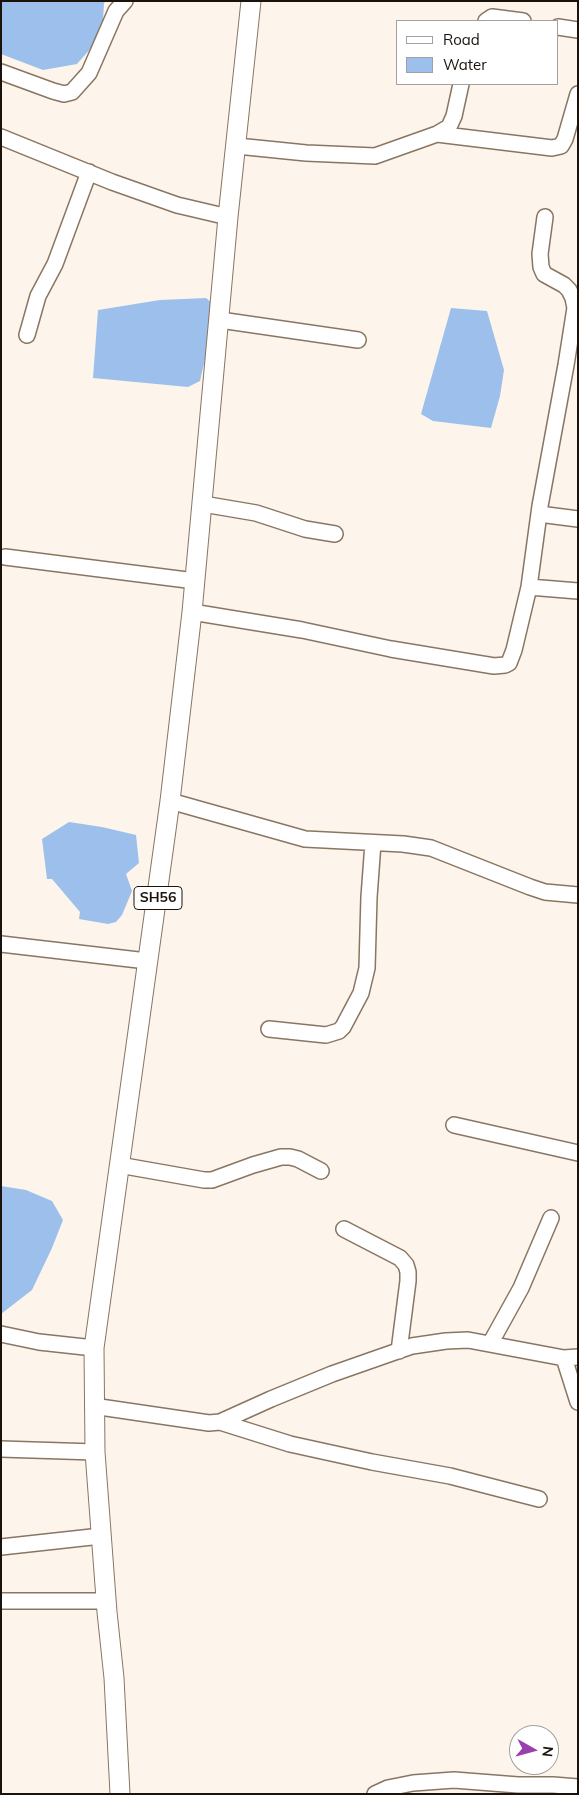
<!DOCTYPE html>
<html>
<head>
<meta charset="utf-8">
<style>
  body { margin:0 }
  #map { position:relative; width:579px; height:1795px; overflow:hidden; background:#fdf4eb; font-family:Mulish,sans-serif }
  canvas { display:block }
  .frame { position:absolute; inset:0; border:2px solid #1a120b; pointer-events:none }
  .legend { position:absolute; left:396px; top:20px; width:162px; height:65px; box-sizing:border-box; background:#fff; border:1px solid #a3a09d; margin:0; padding:6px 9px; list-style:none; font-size:15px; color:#1a120b }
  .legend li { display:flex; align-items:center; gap:10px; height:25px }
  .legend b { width:25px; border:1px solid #a3a09d }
  .north { position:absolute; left:509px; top:1725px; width:50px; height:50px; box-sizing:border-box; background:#fff; border:1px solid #a3a09d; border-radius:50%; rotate:97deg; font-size:14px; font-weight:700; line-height:20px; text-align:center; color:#1a120b }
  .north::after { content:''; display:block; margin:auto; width:18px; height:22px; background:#9840ac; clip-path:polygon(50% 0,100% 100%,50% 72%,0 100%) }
</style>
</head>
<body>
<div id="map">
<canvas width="579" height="1795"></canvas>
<div class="frame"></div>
<ul class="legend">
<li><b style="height:6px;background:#fff"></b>Road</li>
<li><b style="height:14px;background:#9cc0eb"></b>Water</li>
</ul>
<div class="north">N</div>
</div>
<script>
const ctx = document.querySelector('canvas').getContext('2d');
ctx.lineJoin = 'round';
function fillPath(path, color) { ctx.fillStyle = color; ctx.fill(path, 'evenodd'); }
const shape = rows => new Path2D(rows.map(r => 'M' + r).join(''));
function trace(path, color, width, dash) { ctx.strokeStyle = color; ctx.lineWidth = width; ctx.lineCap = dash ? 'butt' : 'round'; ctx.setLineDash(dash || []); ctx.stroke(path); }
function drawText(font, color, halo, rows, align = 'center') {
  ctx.font = font + ' Mulish,sans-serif'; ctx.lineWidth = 4; ctx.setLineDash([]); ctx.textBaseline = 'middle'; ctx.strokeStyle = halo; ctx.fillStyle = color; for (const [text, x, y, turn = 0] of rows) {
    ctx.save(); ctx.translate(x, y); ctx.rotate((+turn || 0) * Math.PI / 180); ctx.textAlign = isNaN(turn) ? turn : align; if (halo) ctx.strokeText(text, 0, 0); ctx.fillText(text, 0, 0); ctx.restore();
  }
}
fillPath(shape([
  [1,1,106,1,104,3,103,20,99,34,91,48,77,64,43,70,1,54],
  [206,298,217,307,200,381,188,387,93,378,98,310,160,300],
  [451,308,487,311,504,370,500,396,491,428,433,421,421,414],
  [69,822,102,827,136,835,139,863,126,874,132,891,122,915,116,922,108,924,79,919,80,912,52,879,47,879,42,839],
  [1,1186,26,1190,52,1201,63,1220,52,1248,32,1290,1,1314]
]), '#9cc0eb');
const minor = shape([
  [486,21,492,17,523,21],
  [558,27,578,30],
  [1,72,53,91,64,94,72,92,89,73,116,11,125,1],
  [437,134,552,148,561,146,565,139,578,94],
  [1,137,112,182,177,205,228,217],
  [237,146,306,153,375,156,437,134,449,127,454,116,461,84],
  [220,320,358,340],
  [27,335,38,296,55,264,89,172],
  [203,504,256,513,305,529,335,534],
  [539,514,578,519],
  [5,557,195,581],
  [529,587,578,591],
  [192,612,302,630,391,649,494,666,505,665,509,663,514,650,529,587,540,506,566,365,575,308,573,298,569,290,564,285,544,274,541,267,540,254,545,217],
  [170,801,305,839,403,844,431,848,530,887,545,892,578,895],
  [1,944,147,961],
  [269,1029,326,1035,339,1031,343,1027,361,993,367,968,369,897,373,843],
  [454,1125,578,1153],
  [119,1165,204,1180,212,1180,253,1165,281,1157,290,1157,298,1159,321,1171],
  [344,1229,400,1258,406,1265,408,1272,408,1281,399,1351],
  [1,1334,39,1342,94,1348],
  [490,1344,521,1288,551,1218],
  [564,1358,578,1402],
  [93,1406,209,1423,220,1422,271,1399,332,1374,412,1346,446,1341,468,1340,564,1358,578,1357],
  [220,1422,290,1444,372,1462,450,1476,539,1499],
  [1,1449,95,1452],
  [1,1547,101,1536],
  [1,1601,106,1601],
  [375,1794,388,1788,413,1783,454,1780,518,1785,553,1785,578,1787]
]);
const major = shape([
  [120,1794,114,1678,107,1612,95,1452,94,1348,170,801,192,612,228,217,251,1]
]);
trace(minor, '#897662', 18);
trace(major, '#897662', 21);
trace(minor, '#fff', 15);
trace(major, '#fff', 19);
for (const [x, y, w] of [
  [158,898,48]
]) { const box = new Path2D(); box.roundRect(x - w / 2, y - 11.5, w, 23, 4); ctx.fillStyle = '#fff'; ctx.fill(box); trace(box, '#1a120b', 1); }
drawText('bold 14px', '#1a120b', null, [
  ["SH56",158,898]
]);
</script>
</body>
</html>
